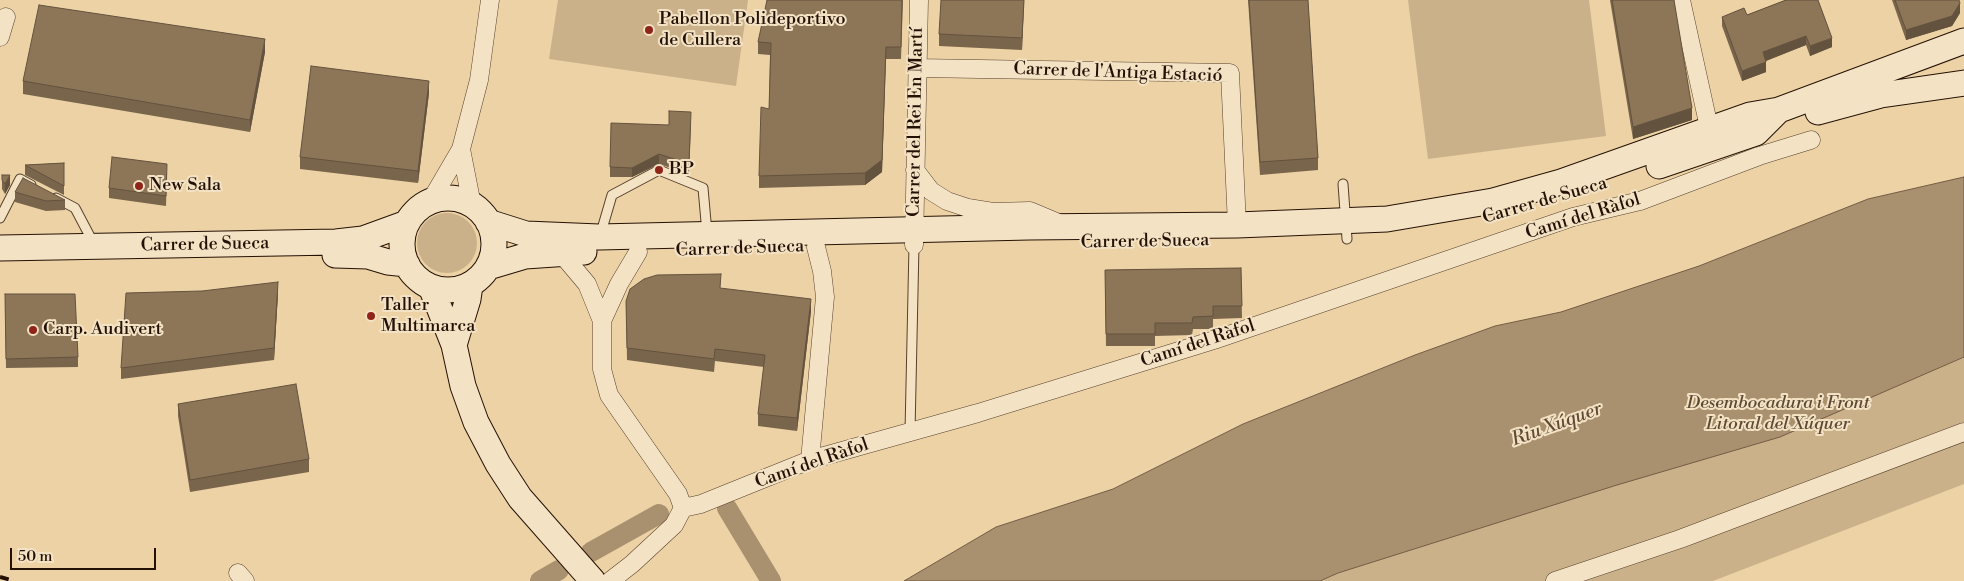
<!DOCTYPE html>
<html>
<head>
<meta charset="utf-8">
<style>
  body { margin:0 }
  #map { position:relative; width:1964px; height:581px; overflow:hidden; background:#edd2a5; font-family:"Libre Bodoni",serif }
  canvas { display:block }
  .scale { position:absolute; left:10px; top:548px; width:146px; height:22px; box-sizing:border-box; border:2px solid #241105; border-top:0; padding-left:6px; font-size:15px; line-height:18px; white-space:nowrap; color:#241105; -webkit-text-stroke:4px #f3e2c4; paint-order:stroke }
</style>
</head>
<body>
<div id="map">
<canvas width="1964" height="581"></canvas>
<div class="scale">50 m</div>
</div>
<script>
const ctx = document.querySelector('canvas').getContext('2d');
ctx.lineJoin = 'round';
function fillPath(path, color) { ctx.fillStyle = color; ctx.fill(path, 'evenodd'); }
const shape = rows => new Path2D(rows.map(r => 'M' + r).join(''));
function trace(path, color, width, dash) { ctx.strokeStyle = color; ctx.lineWidth = width; ctx.lineCap = dash ? 'butt' : 'round'; ctx.setLineDash(dash || []); ctx.stroke(path); }
function drawText(font, color, halo, rows, align = 'center') {
  ctx.font = font + ' "Libre Bodoni",serif'; ctx.lineWidth = 4; ctx.setLineDash([]); ctx.textBaseline = 'middle'; ctx.strokeStyle = halo; ctx.fillStyle = color; for (const [text, x, y, turn = 0] of rows) {
    ctx.save(); ctx.translate(x, y); ctx.rotate((+turn || 0) * Math.PI / 180); ctx.textAlign = isNaN(turn) ? turn : align; if (halo) ctx.strokeText(text, 0, 0); ctx.fillText(text, 0, 0); ctx.restore();
  }
}
fillPath(shape([
  [558,0,748,0,736,86,549,59],
  [1408,0,1589,0,1606,136,1428,159],
  [1964,211,1964,484,1713,581,987,581],
  '417 243a30 30 0 1 1 60 0a30 30 0 1 1-60 0Z'
]), '#cbb18a');
const water = shape([
  [1964,177,1964,357,1780,437,1617,485,1338,573,1320,581,904,581,996,527,1113,489,1243,424,1415,355,1495,326,1561,312,1699,266,1868,199,1964,177]
]);
fillPath(water, '#a9906f');
trace(water, '#745d45', 1);
trace(shape([
  [727,508,771,581],
  [591,552,659,514],
  [540,581,559,570]
]), '#a9906f', 20);
const lane = shape([
  [1343,184,1347,239],
  [56,198,75,208,94,244],
  [0,218,20,179,31,185],
  [600,236,612,195,659,170,703,188,707,233],
  [910,432,914,245]
]);
const street = shape([
  [1681,0,1712,141],
  [0,37,6,17],
  [917,68,1230,73,1237,225],
  [461,149,472,205],
  [915,170,931,191,947,201,968,208,993,212,1030,211,1061,224],
  [430,202,461,149,479,80,490,0],
  [914,245,919,0],
  [560,252,587,284,602,321,602,369,609,395,678,494,683,508],
  [602,321,619,284,638,252],
  [810,460,825,297,822,271,816,247],
  [683,508,701,504,810,460,978,413,1214,340,1573,217,1640,201,1759,156,1811,140],
  [238,573,245,581],
  [610,581,632,564,674,525,683,508],
  [1555,581,1680,539,1964,432]
]);
const secondary = shape([
  [1818,112,1881,95,1964,83],
  [1659,166,1756,133,1779,110],
  '402 244a46 46 0 1 1 92 0a46 46 0 1 1-92 0Z',
  [488,222,526,234,599,237,1029,227,1237,225,1387,219,1493,201,1561,182,1750,115,1779,110,1964,41],
  [0,248,336,242,363,239,407,223],
  [335,255,368,256,388,262,407,264],
  [488,267,525,256,584,252],
  [431,287,454,345,463,386,476,422,498,464,520,498,593,581],
  [454,345,468,299,470,285]
]);
trace(lane, '#56412d', 11);
trace(street, '#56412d', 19);
trace(secondary, '#241105', 27);
trace(lane, '#f3e2c4', 9);
trace(street, '#f3e2c4', 18);
trace(secondary, '#f3e2c4', 25);
trace(shape([
  [0,577,15,581]
]), '#241105', 4, [9, 9]);
fillPath(shape([
  [903,0,901,59,886,59,882,172,865,185,759,188,759,176,769,109,770,55,758,54,758,42],
  [1024,0,1022,50,939,46,939,34],
  [1248,0,1308,0,1318,158,1318,170,1260,175],
  [1610,0,1674,0,1692,120,1633,139],
  [1786,0,1832,47,1810,56,1806,45,1766,61,1766,72,1742,81,1722,26,1722,17,1747,15],
  [1892,0,1959,0,1960,13,1952,26,1906,40],
  [265,52,250,132,23,94,23,81],
  [429,93,418,183,300,169,300,157],
  [691,122,689,174,659,164,632,177,610,177,610,167,669,125],
  [64,163,64,195,25,175,25,165],
  [167,173,166,206,109,198,109,188],
  [2,175,10,185,5,194,2,189],
  [15,192,65,200,65,210,46,211,15,202],
  [1241,268,1242,318,1213,319,1213,329,1193,329,1192,335,1155,336,1155,346,1106,346,1105,270],
  [721,289,811,311,797,431,758,426,758,414,764,367,715,361,714,372,627,360,626,301],
  [278,293,274,360,121,379,121,368],
  [5,294,78,357,78,367,6,368],
  [178,404,309,459,309,472,190,492,178,416]
]), '#79654c');
fillPath(shape([
  [1024,0,1022,50,1022,38],
  [1960,3,1960,13,1952,26,1906,40,1906,30],
  [1806,36,1806,45,1763,62,1763,52],
  [1832,38,1832,47,1810,56,1810,46],
  [265,39,265,52,250,132,250,120],
  [886,47,882,172,865,185,865,173],
  [1766,62,1766,72,1742,81,1742,71],
  [429,81,429,93,418,183,418,171],
  [1692,108,1692,120,1633,139,1633,127],
  [659,154,659,164,632,177,632,168],
  [10,175,10,185,5,194,5,184],
  [278,282,278,293,274,360,274,348],
  [811,299,811,311,797,431,797,418]
]), '#63523e');
const building = shape([
  [767,0,902,0,901,47,886,47,882,160,865,173,759,176,761,107,769,109,771,43,758,42,767,0],
  [941,0,1024,0,1022,38,939,34,941,0],
  [1249,0,1308,0,1318,158,1260,162,1249,0],
  [1612,0,1674,0,1692,108,1633,127,1612,0],
  [1786,0,1818,0,1832,38,1810,46,1806,36,1763,52,1766,62,1742,71,1722,17,1744,8,1747,15,1786,0],
  [1895,0,1959,0,1960,3,1952,16,1906,30,1895,0],
  [39,5,265,39,250,120,23,81,39,5],
  [311,66,429,81,418,171,300,157,311,66],
  [669,111,691,112,689,164,659,154,632,168,610,167,611,123,669,125,669,111],
  [112,157,167,164,166,196,109,188,112,157],
  [64,163,64,186,25,165,64,163],
  [2,175,10,175,5,184,2,180,2,175],
  [23,178,65,200,46,201,15,192,23,178],
  [1241,268,1242,306,1213,306,1213,316,1193,317,1192,323,1155,323,1155,334,1106,334,1105,270,1241,268],
  [721,274,720,288,811,299,797,418,758,414,765,355,715,349,714,359,627,348,626,301,630,289,644,279,657,275,721,274],
  [278,282,274,348,121,368,126,293,202,291,278,282],
  [5,294,75,294,78,357,6,359,5,294],
  [296,384,309,459,190,480,178,404,296,384]
]);
fillPath(building, '#8d7558');
trace(building, '#63523e', 1);
for (const [x, y, r, color] of [
  [649,30,5,"#8f2418"],
  [659,170,5,"#8f2418"],
  [139,186,5,"#8f2418"],
  [371,316,5,"#8f2418"],
  [33,330,5,"#8f2418"]
]) { const dot = new Path2D(); dot.arc(x, y, r, 0, 2 * Math.PI); ctx.fillStyle = color; ctx.fill(dot); trace(dot, '#f3e2c4', 2); }
drawText('18px', '#241105', '#f3e2c4', [
  ["Pabellon Polideportivo",659,20],
  ["de Cullera",659,41],
  ["BP",669,170],
  ["New Sala",149,186],
  ["Taller",381,306],
  ["Multimarca",381,327],
  ["Carp. Audivert",43,330]
], 'left');
drawText('18px', '#241105', '#f3e2c4', [
  ["Carrer de l'Antiga Estació",1118,73,2],
  ["Carrer del Rei En Martí",916,122,-89],
  ["Carrer de Sueca",1545,201,-16],
  ["Camí del Ràfol",1583,217,-17],
  ["Carrer de Sueca",1145,242,-1],
  ["Carrer de Sueca",205,245,-1],
  ["Carrer de Sueca",740,249,-2],
  ["Camí del Ràfol",1198,344,-18],
  ["Camí del Ràfol",812,464,-19]
]);
drawText('italic 18px', '#5e4934', '#f3e2c4', [
  ["Desembocadura i Front",1778,404],
  ["Litoral del Xúquer",1778,425]
]);
drawText('italic 19px', '#604a35', '#f3e2c4', [
  ["Riu Xúquer",1557,425,-20]
]);
</script>
</body>
</html>
